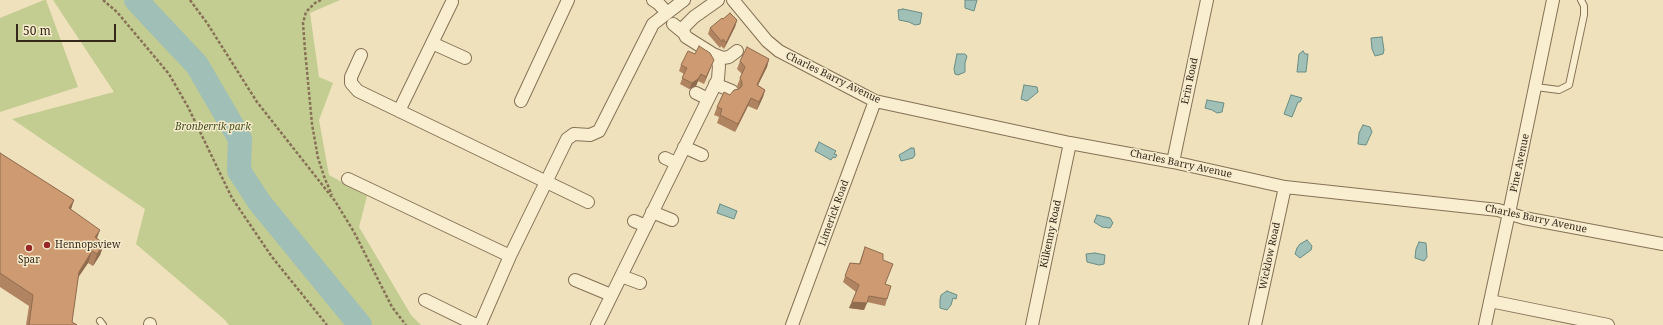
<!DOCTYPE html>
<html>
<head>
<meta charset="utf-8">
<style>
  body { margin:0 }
  #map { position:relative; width:1663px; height:325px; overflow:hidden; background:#eee1bc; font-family:"Noto Serif",serif }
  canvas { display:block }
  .scale { position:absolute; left:16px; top:24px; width:100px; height:18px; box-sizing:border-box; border:2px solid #35281b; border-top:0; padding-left:5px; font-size:12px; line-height:14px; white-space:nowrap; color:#35281b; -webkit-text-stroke:3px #f6ebcc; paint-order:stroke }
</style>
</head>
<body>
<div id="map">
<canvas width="1663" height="325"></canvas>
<div class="scale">50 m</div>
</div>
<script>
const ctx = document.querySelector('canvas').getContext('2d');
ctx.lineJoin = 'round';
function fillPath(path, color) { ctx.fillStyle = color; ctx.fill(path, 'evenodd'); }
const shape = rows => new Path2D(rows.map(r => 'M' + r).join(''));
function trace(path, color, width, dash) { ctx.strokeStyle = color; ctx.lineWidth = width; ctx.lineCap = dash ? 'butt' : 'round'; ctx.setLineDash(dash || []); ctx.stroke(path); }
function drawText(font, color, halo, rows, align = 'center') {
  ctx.font = font + ' "Noto Serif",serif'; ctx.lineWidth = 3; ctx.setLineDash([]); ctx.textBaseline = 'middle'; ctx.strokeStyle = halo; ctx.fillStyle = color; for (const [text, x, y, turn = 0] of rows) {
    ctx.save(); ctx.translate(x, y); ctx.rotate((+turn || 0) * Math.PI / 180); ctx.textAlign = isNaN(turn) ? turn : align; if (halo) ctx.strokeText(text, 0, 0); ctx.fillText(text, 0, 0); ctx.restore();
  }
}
fillPath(shape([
  [44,0,46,0,78,87,0,112,0,18],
  [53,0,340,0,310,13,319,77,333,83,319,120,329,175,367,196,359,227,411,315,421,325,229,325,224,319,136,244,145,209,12,119,114,92]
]), '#c3cc91');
const water = shape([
  [965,0,977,0,974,11,965,8,965,0],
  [903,9,922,13,920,24,915,25,909,22,899,20,898,10,903,9],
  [1382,37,1384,50,1383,54,1375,56,1372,49,1371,38,1382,37],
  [1303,51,1305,54,1308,54,1306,72,1297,72,1299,54,1303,51],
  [957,54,965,54,967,56,965,63,965,72,958,75,955,74,954,69,957,54],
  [1024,85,1037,87,1038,92,1027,101,1021,99,1024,85],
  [1291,95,1302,98,1300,102,1298,102,1292,117,1284,114,1291,95],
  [1207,100,1224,103,1222,112,1217,113,1212,110,1205,108,1207,100],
  [1363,125,1370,127,1372,132,1366,145,1358,144,1359,133,1363,125],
  [819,142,836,151,834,154,837,155,835,158,833,157,831,160,815,151,819,142],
  [911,148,914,148,915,155,913,158,901,161,899,155,911,148],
  [720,204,737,211,734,219,717,213,720,204],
  [1097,215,1110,218,1113,223,1110,228,1102,227,1094,222,1097,215],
  [1307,240,1312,246,1311,250,1300,258,1295,254,1297,248,1300,244,1307,240],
  [1419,242,1426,243,1427,257,1424,261,1415,258,1416,249,1419,242],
  [1095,253,1105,255,1104,264,1099,265,1087,262,1086,254,1095,253],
  [947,291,957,295,956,299,953,298,951,305,947,310,940,308,940,300,941,295,947,291]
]);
fillPath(water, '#a0bfb7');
trace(water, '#688d84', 1);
trace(shape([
  [136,0,197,65,240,139,239,171,260,203,360,325]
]), '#a0bfb7', 24);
const service = shape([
  [1536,87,1559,90,1569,85,1584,15,1584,6,1581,0],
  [100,321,103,325]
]);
const minor = shape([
  [653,0,659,4,667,13],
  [733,0,767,41,779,51,875,101,1070,143,1173,162,1285,187,1498,210,1524,218,1663,244],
  [673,24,684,33],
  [432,43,465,58],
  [713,54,723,58,729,57,737,51],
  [361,55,351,77,351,83,358,91,588,202],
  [715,84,732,91],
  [696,93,708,99],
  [521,101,568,0],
  [399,111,452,2],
  [684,147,702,155],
  [665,158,676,163],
  [1173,162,1207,0],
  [348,179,510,256],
  [652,212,672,220],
  [634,221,646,226],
  [621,276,640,283],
  [575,280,611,295],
  [425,300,476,325],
  [1490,301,1608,325],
  [150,324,150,325],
  [480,325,510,256,567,139,574,134,590,135,599,131,653,24,684,0],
  [597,325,718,79,719,66,717,59,713,54,686,37,684,33,683,28,694,17,718,0],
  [792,325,875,101],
  [1032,325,1070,143],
  [1255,325,1285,187],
  [1485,325,1509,213,1553,0]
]);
trace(service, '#867156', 8);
trace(minor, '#867156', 14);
trace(shape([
  [103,0,117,12,169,74,188,107,232,198,272,257,327,325],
  [190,0,207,23,257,102,335,201,354,232,392,307,406,325],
  [321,0,315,3,306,12,303,23,305,50,312,124,318,158,325,179,332,195]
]), '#867156', 2.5, [3, 2]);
trace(service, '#f9eecf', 6);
trace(minor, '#f9eecf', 12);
fillPath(shape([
  [723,19,737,20,735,27,724,49,721,46,720,48,708,34,710,28],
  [769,59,767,67,758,85,765,90,763,97,757,110,748,106,735,132,717,123,719,117,714,115,717,107,730,95,739,89,737,86,742,74,737,69,740,61],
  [681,65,711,67,704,84,698,81,696,86,689,89,680,84,684,74,679,71],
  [0,153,74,200,71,209,97,238,104,244,100,255,93,266,88,263,78,278,72,322,77,325,26,325,29,306,0,287],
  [865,247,883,260,887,299,885,306,867,302,864,310,849,308,856,292,843,282,850,263,859,264]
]), '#b08461');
fillPath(shape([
  [737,20,735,27,724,49,726,43],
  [769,59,767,67,754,93,757,85],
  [714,60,711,67,704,84,706,77],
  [701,74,696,86,689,89,692,83],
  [765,90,763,97,757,110,759,102],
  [751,98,748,106,735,132,738,124],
  [74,200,70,212,69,208],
  [100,230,96,241,95,237],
  [104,244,100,255,93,266,97,254],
  [92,251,88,263,74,283,79,272],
  [852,302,867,303,864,310,849,308]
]), '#906c4f');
const building = shape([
  [730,13,737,20,726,43,723,39,722,42,710,28,722,18,723,19,730,13],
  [699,46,710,53,714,60,706,77,701,74,698,79,692,83,682,78,687,68,681,65,688,51,695,54,699,46],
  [747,47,769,59,757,85,765,90,759,102,751,98,738,124,720,115,722,109,717,107,724,92,730,95,734,90,739,89,742,86,742,82,740,78,745,67,740,61,747,47],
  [0,153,74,200,69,208,100,230,95,237,104,244,97,254,92,251,79,272,72,322,77,325,29,325,33,295,0,273,0,153],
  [865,247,883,254,883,260,893,264,885,284,891,286,887,299,869,296,867,303,852,302,859,285,845,276,850,263,860,264,865,247]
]);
fillPath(building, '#cd9a71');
trace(building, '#906c4f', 1);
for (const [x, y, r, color] of [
  [47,245,4,"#962725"],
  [29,248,4,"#962725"]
]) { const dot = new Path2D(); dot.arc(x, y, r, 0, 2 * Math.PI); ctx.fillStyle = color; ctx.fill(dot); trace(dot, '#f6ebcc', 1.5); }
drawText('10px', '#35281b', '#f6ebcc', [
  ["Charles Barry Avenue",833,78,26],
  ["Erin Road",1190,81,-78],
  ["Pine Avenue",1520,163,-78],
  ["Charles Barry Avenue",1181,164,12],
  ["Limerick Road",834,213,-70],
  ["Charles Barry Avenue",1536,219,12],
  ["Kilkenny Road",1051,234,-78],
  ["Wicklow Road",1270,256,-78]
]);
drawText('italic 10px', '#445221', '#f6ebcc', [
  ["Bronberrik park",213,127]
]);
drawText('10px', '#35281b', '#f6ebcc', [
  ["Hennopsview",55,245],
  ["Spar",29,260,"center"]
], 'left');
</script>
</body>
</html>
